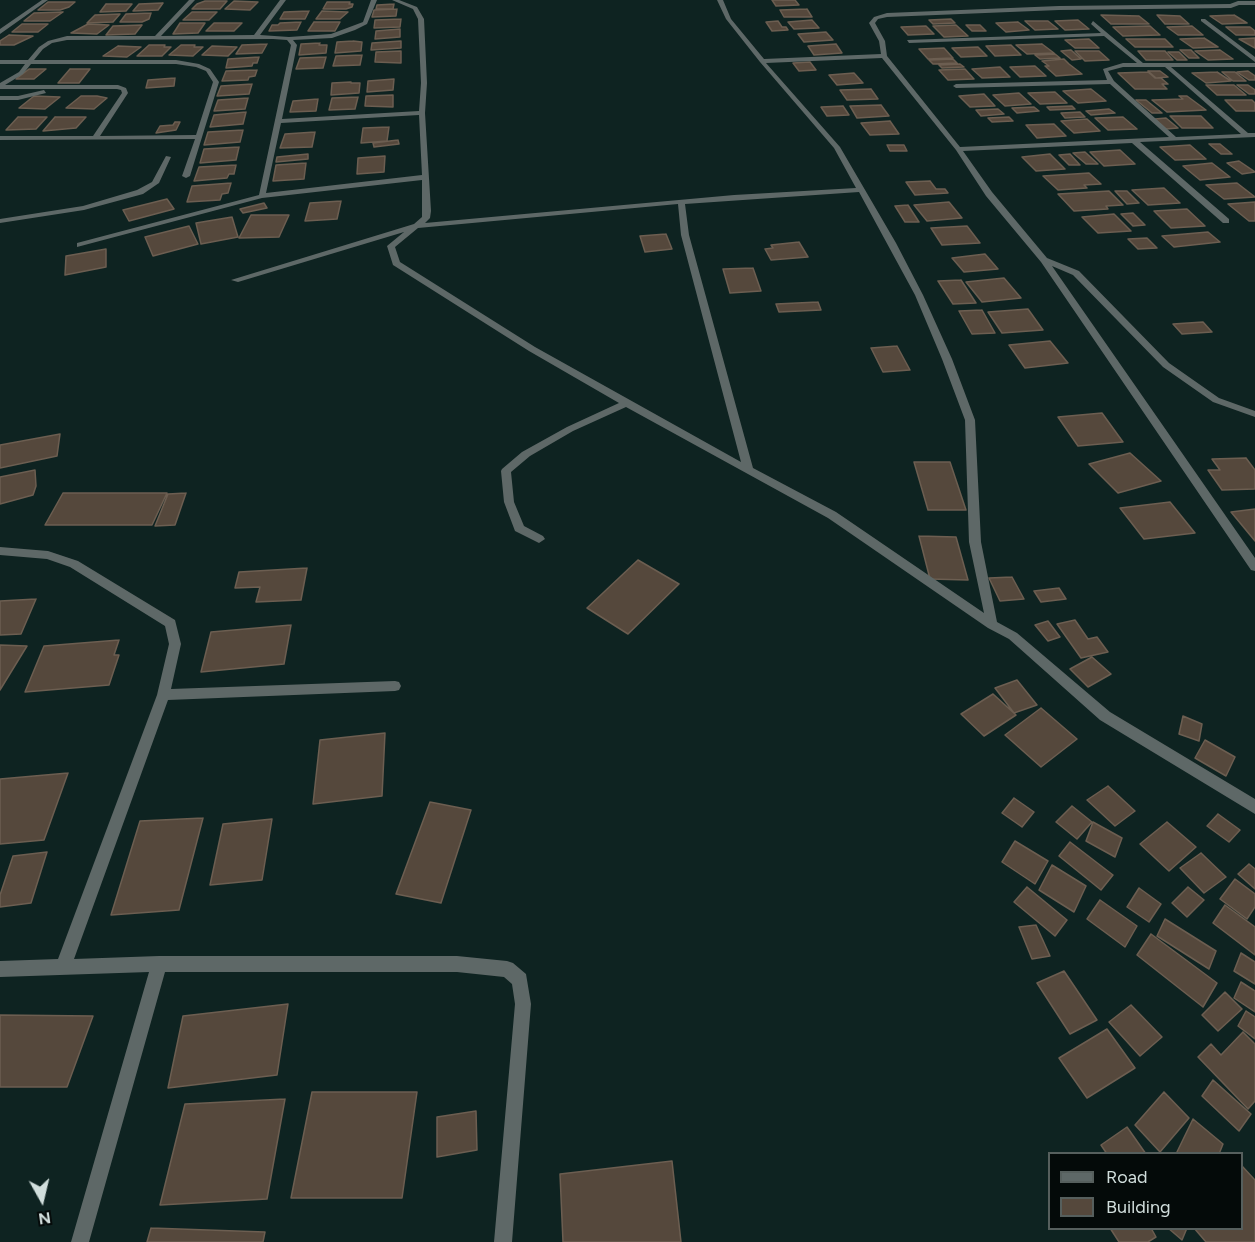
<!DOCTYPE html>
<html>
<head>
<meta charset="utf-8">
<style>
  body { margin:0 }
  #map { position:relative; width:1255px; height:1242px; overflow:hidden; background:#0e2321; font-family:Figtree,sans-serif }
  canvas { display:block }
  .legend { position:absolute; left:1048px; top:1152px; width:195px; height:78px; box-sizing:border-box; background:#040a09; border:2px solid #565f5d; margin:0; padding:8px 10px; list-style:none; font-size:18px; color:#d1dedc }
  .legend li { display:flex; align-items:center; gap:12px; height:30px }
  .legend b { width:30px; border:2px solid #565f5d }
  .north { position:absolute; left:12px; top:1170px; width:60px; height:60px; -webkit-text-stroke:4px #040a09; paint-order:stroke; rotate:172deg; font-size:16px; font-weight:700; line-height:24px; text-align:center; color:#d1dedc }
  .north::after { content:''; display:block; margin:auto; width:21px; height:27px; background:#d1dedc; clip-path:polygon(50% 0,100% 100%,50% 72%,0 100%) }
</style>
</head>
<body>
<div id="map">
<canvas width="1255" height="1242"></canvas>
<ul class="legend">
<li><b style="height:8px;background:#5e6867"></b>Road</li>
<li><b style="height:16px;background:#55483c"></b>Building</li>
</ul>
<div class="north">N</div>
</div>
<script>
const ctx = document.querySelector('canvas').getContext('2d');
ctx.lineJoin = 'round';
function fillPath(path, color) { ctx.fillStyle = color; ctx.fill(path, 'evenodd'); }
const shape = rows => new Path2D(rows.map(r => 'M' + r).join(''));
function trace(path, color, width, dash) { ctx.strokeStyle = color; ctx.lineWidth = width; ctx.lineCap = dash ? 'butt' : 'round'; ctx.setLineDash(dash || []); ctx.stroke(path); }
const building = shape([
  [772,0,795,0,799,5,776,6,772,0],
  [205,1,227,1,220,9,192,9,197,4,205,1],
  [234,1,258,2,250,10,225,9,234,1],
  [48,2,75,2,69,7,60,10,38,10,48,2],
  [327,2,350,2,349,4,353,4,352,7,346,9,323,9,327,2],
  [163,3,158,10,133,11,139,4,163,3],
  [106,4,132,4,126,11,100,12,106,4],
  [394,4,393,9,376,9,377,5,394,4],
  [397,9,396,16,372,17,374,10,397,9],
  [807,9,812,17,784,17,780,10,807,9],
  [309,11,305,19,280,19,284,12,309,11],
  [322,11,348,12,340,19,316,19,322,11],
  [63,12,50,21,24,21,34,13,63,12],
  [192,12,217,12,209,20,183,20,192,12],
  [151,13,149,19,142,22,120,22,126,14,151,13],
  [120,14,113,22,87,23,95,15,120,14],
  [1101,15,1139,16,1149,24,1111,24,1101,15],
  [1157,15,1180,16,1189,24,1165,24,1157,15],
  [1234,15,1247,23,1222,24,1210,16,1234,15],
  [401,19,400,27,374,28,375,20,401,19],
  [951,19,955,23,933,24,929,20,951,19],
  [812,20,819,28,794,29,788,22,812,20],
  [1078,20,1089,29,1065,30,1055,21,1078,20],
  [778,21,782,27,786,27,788,30,772,31,766,22,778,21],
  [1025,21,1048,21,1058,29,1035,30,1025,21],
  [301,22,297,30,269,31,272,25,278,25,280,23,301,22],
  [314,22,340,22,335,31,308,31,314,22],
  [1018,22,1029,30,1006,32,996,23,1018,22],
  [180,23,205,23,198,33,173,34,180,23],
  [214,23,242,23,234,31,206,31,214,23],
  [22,24,48,24,38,32,12,32,22,24],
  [88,24,109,25,97,34,71,33,88,24],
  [142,25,135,34,106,35,113,26,142,25],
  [956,25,968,36,944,37,933,26,956,25],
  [966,25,980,25,986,31,972,31,966,25],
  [926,26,934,34,908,35,901,27,926,26],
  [1150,26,1160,35,1123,36,1113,27,1150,26],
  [1192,26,1203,35,1178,35,1167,27,1192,26],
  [1226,27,1250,27,1255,31,1255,35,1236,35,1226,27],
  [400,29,400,37,375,39,376,31,400,29],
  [826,32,833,40,804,42,798,34,826,32],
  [9,35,33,36,14,45,0,45,0,41,9,35],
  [1204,38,1218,47,1193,48,1180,39,1204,38],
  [1255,38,1255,48,1239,39,1255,38],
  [1089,39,1099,48,1075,48,1065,40,1089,39],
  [1126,39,1165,39,1173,47,1135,47,1126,39],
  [353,41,362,42,361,51,335,53,337,42,353,41],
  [401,41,401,48,371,50,372,43,401,41],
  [320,43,319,45,327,45,326,53,299,55,301,44,320,43],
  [267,44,262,53,236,54,242,45,267,44],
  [836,44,842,53,814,55,808,46,836,44],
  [1042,44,1054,53,1027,54,1016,45,1042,44],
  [149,45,165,45,164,47,171,47,162,56,137,56,149,45],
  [181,45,195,45,194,47,203,47,193,56,169,55,181,45],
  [1011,45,1021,55,995,56,986,46,1011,45],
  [118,46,141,47,127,57,103,56,118,46],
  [212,46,237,47,228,56,202,55,212,46],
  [978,47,987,56,961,57,952,48,978,47],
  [944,48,953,58,928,59,919,49,944,48],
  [1071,50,1081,59,1072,60,1061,51,1071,50],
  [1180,50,1191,50,1199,58,1189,58,1180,50],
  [1220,50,1233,59,1208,60,1195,51,1220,50],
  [401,51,401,63,375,62,376,52,401,51],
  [1075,51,1099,51,1109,60,1085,61,1075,51],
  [1138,51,1165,51,1173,60,1146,60,1138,51],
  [1168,52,1179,52,1187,60,1177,60,1168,52],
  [1055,54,1060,58,1040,59,1035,55,1055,54],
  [362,55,360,65,333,66,336,56,362,55],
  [259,57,257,63,253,63,252,66,226,68,228,59,259,57],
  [326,57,323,68,296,69,300,58,326,57],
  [953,59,957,63,933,64,929,60,953,59],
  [1064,59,1069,64,1082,74,1056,76,1045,66,1049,66,1042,61,1064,59],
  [810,62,816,70,799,71,793,63,810,62],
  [960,64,964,67,942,68,939,65,960,64],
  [1035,66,1046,76,1020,77,1010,67,1035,66],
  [1000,67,1010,77,982,78,972,69,1000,67],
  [29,69,46,69,34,79,16,79,29,69],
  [70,69,90,69,79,83,58,83,70,69],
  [965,69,974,79,948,80,939,70,965,69],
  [257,70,255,76,249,77,248,80,222,81,226,71,257,70],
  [1148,71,1160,71,1168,77,1156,78,1148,71],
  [1248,71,1255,76,1255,80,1249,80,1237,72,1248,71],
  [1148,72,1155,78,1161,78,1168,84,1162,84,1167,89,1135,89,1118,73,1148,72],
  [1217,72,1231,81,1206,83,1192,73,1217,72],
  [1222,72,1235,72,1246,81,1233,81,1222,72],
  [854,73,863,83,837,85,829,75,854,73],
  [175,78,174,86,146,88,148,80,175,78],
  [394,79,393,90,367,92,368,81,394,79],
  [351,82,351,83,360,83,359,93,331,95,332,83,351,82],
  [252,84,249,94,217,96,221,86,252,84],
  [1206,85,1234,85,1246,95,1217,95,1206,85],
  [1237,85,1248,85,1255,90,1255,94,1249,94,1237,85],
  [871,89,878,99,847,100,840,90,871,89],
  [1091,89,1106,101,1078,103,1063,91,1091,89],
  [1055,92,1067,103,1040,104,1028,93,1055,92],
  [1019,93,1031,104,1005,106,993,95,1019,93],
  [984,94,995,106,970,107,959,96,984,94],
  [393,95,393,107,365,106,366,96,393,95],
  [34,96,60,97,45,109,19,108,34,96],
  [81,96,97,96,107,98,94,109,66,108,81,96],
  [1179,96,1187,96,1206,110,1167,112,1152,100,1183,99,1179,96],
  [358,97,355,109,329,110,332,98,358,97],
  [248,98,245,109,214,111,218,100,248,98],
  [318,99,316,111,290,112,293,101,318,99],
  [1136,100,1146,100,1162,113,1152,113,1136,100],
  [1225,100,1252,100,1255,103,1255,111,1236,111,1225,100],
  [881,105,889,116,857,118,850,106,881,105],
  [843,106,849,115,827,116,821,107,843,106],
  [1072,106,1075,109,1050,110,1047,107,1072,106],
  [1034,107,1039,111,1017,113,1012,108,1034,107],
  [998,109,1004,114,981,116,976,110,998,109],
  [1109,109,1115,113,1091,115,1086,111,1109,109],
  [246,112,243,124,210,127,214,115,246,112],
  [1080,112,1085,117,1065,118,1061,113,1080,112],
  [1170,116,1201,116,1213,128,1182,128,1170,116],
  [18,117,47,117,36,129,6,130,18,117],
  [55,117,86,117,76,128,43,131,55,117],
  [1009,117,1013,121,992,122,988,118,1009,117],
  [1123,117,1137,129,1108,130,1095,118,1123,117],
  [1166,118,1178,128,1166,129,1155,119,1166,118],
  [1087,119,1100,131,1074,133,1061,121,1087,119],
  [890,121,899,134,870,135,861,123,890,121],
  [175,122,180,122,176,130,156,133,160,126,173,125,175,122],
  [1054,124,1066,136,1037,138,1026,125,1054,124],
  [389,127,387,141,361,143,363,128,389,127],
  [243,130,240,142,204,145,208,132,243,130],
  [315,132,312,147,280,148,285,134,315,132],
  [398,140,399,144,374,147,373,143,398,140],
  [1209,144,1220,144,1232,154,1221,154,1209,144],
  [887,145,904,145,907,151,890,151,887,145],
  [1190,145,1206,159,1175,160,1160,147,1190,145],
  [239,147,236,160,200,163,204,149,239,147],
  [1120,150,1135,164,1104,166,1090,152,1120,150],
  [1085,152,1098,164,1086,164,1073,153,1085,152],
  [308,154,308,159,276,162,277,157,308,154],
  [1050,154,1065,169,1036,171,1022,157,1050,154],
  [1070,154,1080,165,1069,165,1059,155,1070,154],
  [385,156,384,172,357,174,358,158,385,156],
  [1239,161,1255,172,1242,174,1227,163,1239,161],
  [306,163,304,179,273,181,276,165,306,163],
  [1212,163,1230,177,1200,180,1183,166,1212,163],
  [236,165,234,174,229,174,227,178,194,181,199,167,236,165],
  [1089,173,1101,184,1084,185,1087,188,1058,190,1043,176,1089,173],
  [930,181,936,189,945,189,948,193,915,195,906,182,930,181],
  [231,183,228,193,222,194,220,200,187,202,192,186,231,183],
  [1237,183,1255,197,1224,199,1206,185,1237,183],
  [1164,188,1180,203,1148,205,1132,190,1164,188],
  [1109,191,1123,205,1106,206,1108,209,1074,211,1058,194,1109,191],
  [1115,191,1127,191,1139,203,1127,204,1115,191],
  [167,199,174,209,129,221,123,210,167,199],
  [341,201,337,219,305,221,310,203,341,201],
  [949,202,962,218,927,221,914,205,949,202],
  [1255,202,1255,221,1249,221,1228,204,1255,202],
  [264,203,267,208,243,213,240,209,264,203],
  [908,205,919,222,905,222,895,206,908,205],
  [1187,209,1205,226,1171,228,1154,211,1187,209],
  [1133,213,1145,225,1133,226,1121,214,1133,213],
  [1114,214,1131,231,1098,233,1082,217,1114,214],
  [251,215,289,215,279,237,239,238,251,215],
  [232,217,238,237,201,244,196,223,232,217],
  [189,226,198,244,153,256,145,237,189,226],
  [967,226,980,243,942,245,931,228,967,226],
  [1208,232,1220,242,1174,247,1162,236,1208,232],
  [666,234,672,249,645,252,640,236,666,234],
  [1147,238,1157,248,1138,249,1128,239,1147,238],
  [799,242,808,257,771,260,765,249,773,248,771,245,799,242],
  [106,249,106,267,65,275,66,256,106,249],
  [985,254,998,269,964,272,952,258,985,254],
  [753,268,761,291,730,293,723,269,753,268],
  [1004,278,1021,298,982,302,966,282,1004,278],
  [961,280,976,303,953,304,938,281,961,280],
  [818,302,821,310,779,312,776,304,818,302],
  [1028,309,1043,330,1002,333,988,312,1028,309],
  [982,310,995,333,972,334,959,311,982,310],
  [1203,322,1212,332,1182,334,1173,324,1203,322],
  [1050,341,1068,363,1025,368,1009,345,1050,341],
  [897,346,910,370,883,372,871,348,897,346],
  [1102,413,1123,442,1078,446,1058,417,1102,413],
  [60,434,57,456,0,468,0,445,60,434],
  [1130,453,1161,481,1118,493,1089,464,1130,453],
  [1246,458,1255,470,1255,489,1222,490,1208,470,1220,470,1212,459,1246,458],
  [914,462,950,462,966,510,928,510,914,462],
  [35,470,36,486,33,495,0,504,0,477,35,470],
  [63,493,167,493,152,525,45,525,63,493],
  [186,493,175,525,155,526,168,494,186,493],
  [1170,502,1195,533,1144,539,1120,508,1170,502],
  [1255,509,1255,541,1231,512,1255,509],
  [919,536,956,537,968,580,930,579,919,536],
  [638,560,679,584,628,634,587,608,638,560],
  [307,568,301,600,256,602,260,587,235,588,239,572,307,568],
  [1012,577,1024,599,1000,601,989,578,1012,577],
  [1059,588,1066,599,1041,602,1034,591,1059,588],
  [36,599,21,634,0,635,0,601,36,599],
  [1075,620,1088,639,1097,637,1108,652,1081,658,1057,624,1075,620],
  [1048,621,1060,637,1048,641,1035,625,1048,621],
  [291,625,284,664,201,672,211,632,291,625],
  [119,640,114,655,119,655,109,685,25,692,44,646,119,640],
  [0,645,27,646,0,690,0,645],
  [1092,657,1111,674,1088,687,1070,669,1092,657],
  [1017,680,1037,705,1014,713,995,688,1017,680],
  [993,694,1016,715,984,736,961,714,993,694],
  [1041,708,1077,739,1041,767,1005,735,1041,708],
  [1183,716,1202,724,1199,741,1179,734,1183,716],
  [385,733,382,796,313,804,320,740,385,733],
  [1205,740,1235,757,1226,776,1195,758,1205,740],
  [68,773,44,840,0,844,0,779,68,773],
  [1108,786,1135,811,1115,826,1087,800,1108,786],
  [1014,798,1034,812,1022,827,1002,813,1014,798],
  [430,802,471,810,441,903,396,894,430,802],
  [1072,806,1092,822,1077,839,1056,822,1072,806],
  [1218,814,1240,830,1229,842,1207,826,1218,814],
  [203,818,179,910,111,915,140,821,203,818],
  [272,819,262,880,210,885,223,824,272,819],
  [1093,822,1122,838,1115,857,1086,841,1093,822],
  [1167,822,1196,847,1169,871,1140,844,1167,822],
  [1015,841,1048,861,1035,884,1002,862,1015,841],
  [1070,842,1113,875,1101,890,1059,856,1070,842],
  [47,852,31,903,0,907,0,895,13,856,47,852],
  [1201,853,1226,877,1204,893,1180,868,1201,853],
  [1249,864,1255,869,1255,889,1238,874,1249,864],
  [1052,865,1086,886,1074,912,1039,890,1052,865],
  [1235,879,1255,894,1255,907,1247,919,1220,899,1235,879],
  [1027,887,1067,920,1055,936,1014,902,1027,887],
  [1188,887,1204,900,1187,917,1172,903,1188,887],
  [1139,888,1161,904,1149,922,1127,907,1139,888],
  [1100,900,1137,926,1125,947,1087,919,1100,900],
  [1225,905,1255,927,1255,955,1213,923,1225,905],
  [1165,919,1216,951,1209,969,1157,936,1165,919],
  [1036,925,1050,956,1032,959,1019,927,1036,925],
  [1151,934,1217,983,1203,1007,1137,955,1151,934],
  [1241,953,1255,962,1255,984,1234,971,1241,953],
  [1064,971,1097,1020,1070,1034,1037,983,1064,971],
  [1241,982,1255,991,1255,1012,1234,998,1241,982],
  [1225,992,1242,1009,1218,1031,1202,1015,1225,992],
  [288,1004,277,1075,168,1088,183,1016,288,1004],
  [1131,1005,1162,1037,1140,1056,1109,1022,1131,1005],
  [1246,1011,1255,1017,1255,1039,1238,1026,1246,1011],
  [0,1015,93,1016,67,1087,0,1087,0,1015],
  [1107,1029,1135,1068,1087,1098,1059,1058,1107,1029],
  [1243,1032,1255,1044,1255,1101,1248,1109,1198,1057,1211,1044,1221,1055,1243,1032],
  [1213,1080,1251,1114,1239,1131,1202,1096,1213,1080],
  [312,1092,417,1092,402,1198,291,1198,312,1092],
  [1164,1092,1189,1118,1160,1152,1135,1125,1164,1092],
  [285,1099,267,1199,160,1205,185,1104,285,1099],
  [476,1111,477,1150,437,1157,437,1117,476,1111],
  [1193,1119,1223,1144,1219,1154,1176,1154,1193,1119],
  [1127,1127,1146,1154,1107,1154,1101,1145,1127,1127],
  [672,1161,681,1242,563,1242,560,1174,672,1161],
  [1242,1166,1255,1180,1255,1242,1206,1242,1194,1228,1242,1228,1242,1166],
  [151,1228,265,1232,263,1242,147,1242,151,1228],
  [1110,1228,1151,1228,1156,1237,1148,1242,1119,1242,1110,1228],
  [1168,1228,1187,1228,1182,1240,1168,1228]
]);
fillPath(building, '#55483c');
trace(building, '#6c5e51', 1.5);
fillPath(shape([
  [166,156,171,157,159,183,143,194,84,210,0,223,0,219,83,206,137,190,152,182,166,156]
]), '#5e6867');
fillPath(shape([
  [42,0,48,0,0,34,0,29,42,0],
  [189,0,195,0,161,36,254,35,280,0,286,0,260,35,289,37,331,34,363,22,371,0,377,0,367,24,355,30,332,38,293,40,297,45,282,119,419,111,421,83,418,19,413,9,392,0,399,0,417,7,424,19,427,83,425,113,431,211,430,218,425,223,734,195,856,188,834,148,760,62,726,19,717,0,723,0,731,19,764,59,881,54,879,41,869,23,874,17,887,13,1059,6,1230,4,1238,1,1255,1,1255,5,1239,5,1231,8,1059,10,887,17,878,19,875,23,885,41,887,56,960,147,1169,137,1110,84,956,88,953,86,956,84,1107,80,1103,69,1123,63,1137,63,1104,36,909,43,907,40,1101,33,1091,24,1093,21,1143,63,1255,63,1255,67,1171,67,1248,133,1255,133,1255,137,1140,142,1229,219,1229,223,1223,223,1132,143,963,151,992,192,1047,258,1079,271,1169,363,1219,398,1255,411,1255,417,1213,402,1163,367,1073,275,1052,266,1255,558,1255,571,1251,570,1041,262,986,196,956,150,882,58,766,63,840,147,896,243,923,295,952,359,975,420,981,542,997,622,1017,633,1110,712,1255,799,1255,814,1100,720,1009,639,988,628,828,518,626,407,573,431,530,456,511,472,514,502,524,526,543,536,545,539,539,543,515,531,504,502,501,471,502,469,522,452,567,427,619,403,529,351,393,265,387,246,404,232,238,282,231,280,414,224,422,217,422,180,262,198,77,247,77,243,259,195,291,45,287,40,273,39,67,40,52,43,43,49,34,60,176,60,199,64,210,69,219,82,190,176,186,178,182,176,195,139,0,140,0,136,93,136,122,93,121,90,117,89,0,89,0,83,19,72,25,64,0,64,0,60,28,60,39,47,48,41,67,36,155,36,189,0],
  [31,64,176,64,196,67,206,71,213,82,196,135,100,136,128,93,126,88,118,85,5,85,23,74,31,64],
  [1123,67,1165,67,1241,134,1176,137,1114,81,1108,71,1123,67],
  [419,115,422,175,266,193,281,123,419,115],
  [859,192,915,295,942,359,965,420,969,542,984,613,836,512,753,468,689,235,685,204,859,192],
  [678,204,681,235,741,462,535,347,400,262,395,247,418,228,678,204],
  [1201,19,1205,19,1255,57,1255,62,1201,21,1201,19],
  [44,90,46,93,18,100,0,100,0,96,18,96,44,90],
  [0,547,48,551,78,561,175,620,181,644,171,689,395,681,399,682,401,686,399,690,395,691,168,700,74,959,159,956,457,956,507,961,513,963,526,974,531,1004,512,1242,494,1242,515,1004,512,984,504,977,457,972,165,972,89,1242,71,1242,149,972,0,977,0,961,58,959,157,695,169,644,165,626,70,567,47,559,0,555,0,547]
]), '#5e6867');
</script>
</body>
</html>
